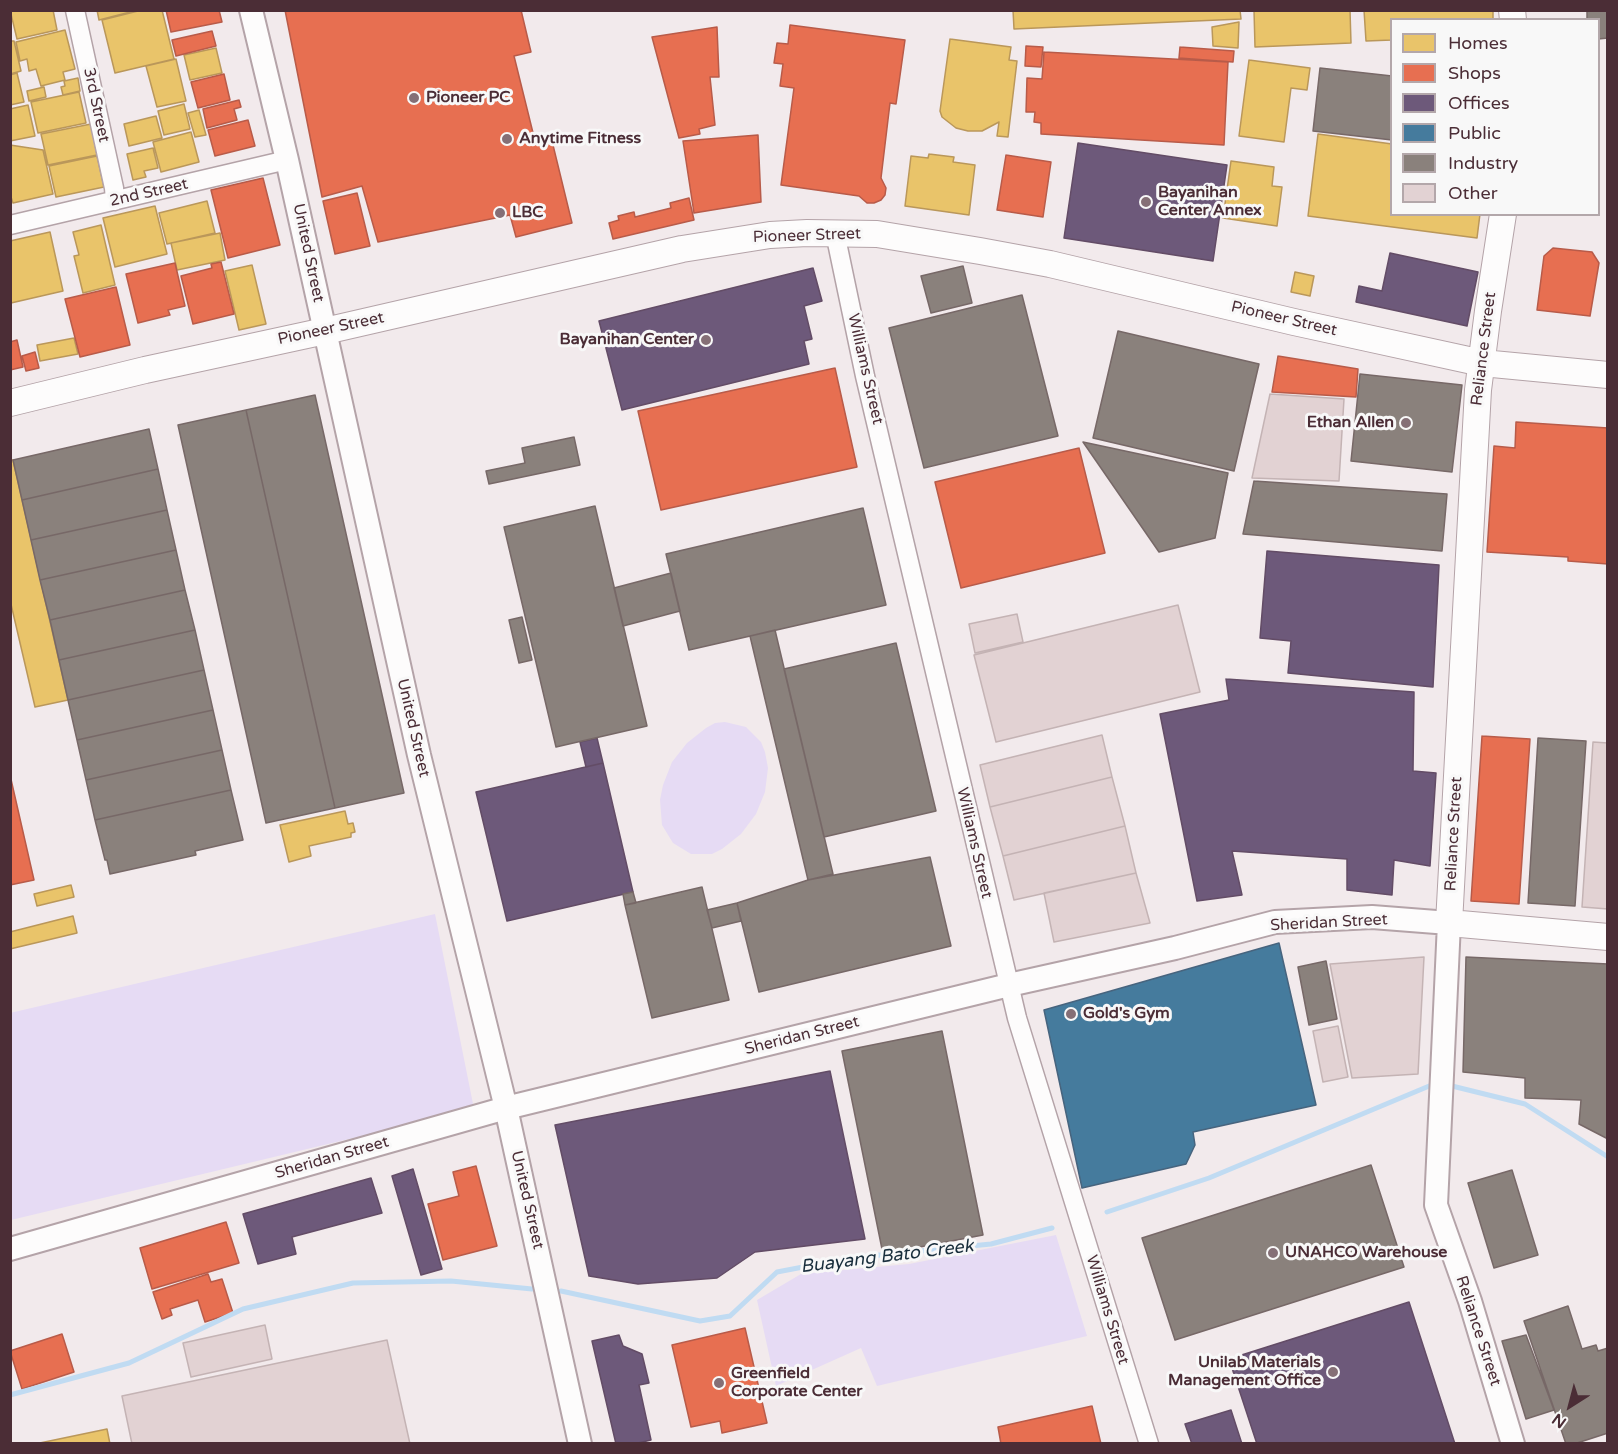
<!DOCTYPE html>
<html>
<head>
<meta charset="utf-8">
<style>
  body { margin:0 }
  #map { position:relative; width:1618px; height:1454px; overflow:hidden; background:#f2eaec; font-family:"Varela Round",sans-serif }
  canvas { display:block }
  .frame { position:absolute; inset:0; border:12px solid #4b2d36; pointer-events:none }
  .legend { position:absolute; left:1390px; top:18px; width:210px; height:198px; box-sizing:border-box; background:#f8f8f8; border:2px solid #b3a7aa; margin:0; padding:8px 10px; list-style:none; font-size:18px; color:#4b2d36 }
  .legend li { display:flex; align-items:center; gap:12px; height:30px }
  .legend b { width:30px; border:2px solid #b3a7aa }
  .north { position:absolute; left:1540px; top:1376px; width:60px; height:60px; -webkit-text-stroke:4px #f8f8f8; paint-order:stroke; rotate:216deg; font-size:16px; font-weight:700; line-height:24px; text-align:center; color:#4b2d36 }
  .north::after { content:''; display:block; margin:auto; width:21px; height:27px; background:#4b2d36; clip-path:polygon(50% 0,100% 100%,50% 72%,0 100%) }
</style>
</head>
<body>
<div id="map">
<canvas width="1618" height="1454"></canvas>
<div class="frame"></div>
<ul class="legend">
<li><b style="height:16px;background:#e9c46a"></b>Homes</li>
<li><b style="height:16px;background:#e76f51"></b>Shops</li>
<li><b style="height:16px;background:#6d597a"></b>Offices</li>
<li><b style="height:16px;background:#457b9d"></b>Public</li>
<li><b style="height:16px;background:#8a817c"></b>Industry</li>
<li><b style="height:16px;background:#e2d2d3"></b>Other</li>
</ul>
<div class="north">N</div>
</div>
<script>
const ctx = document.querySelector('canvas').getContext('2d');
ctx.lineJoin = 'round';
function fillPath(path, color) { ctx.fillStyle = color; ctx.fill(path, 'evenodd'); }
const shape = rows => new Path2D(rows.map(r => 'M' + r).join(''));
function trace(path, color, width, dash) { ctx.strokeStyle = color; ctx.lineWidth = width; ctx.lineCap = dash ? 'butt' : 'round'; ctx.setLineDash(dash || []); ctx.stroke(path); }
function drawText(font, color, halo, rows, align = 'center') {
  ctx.font = font + ' "Varela Round",sans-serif'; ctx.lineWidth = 6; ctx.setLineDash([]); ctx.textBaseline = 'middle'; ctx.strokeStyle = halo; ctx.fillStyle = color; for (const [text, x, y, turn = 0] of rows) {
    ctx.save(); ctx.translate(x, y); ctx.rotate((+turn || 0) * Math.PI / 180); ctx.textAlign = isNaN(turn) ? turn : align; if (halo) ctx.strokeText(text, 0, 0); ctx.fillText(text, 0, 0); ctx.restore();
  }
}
fillPath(shape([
  [725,722,746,727,761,742,765,752,768,768,765,792,756,814,741,834,722,849,712,854,691,854,673,843,662,825,660,800,663,785,672,762,687,743,706,728,715,723],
  [435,914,474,1109,11,1220,10,1013],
  [1056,1235,1087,1336,877,1386,861,1348,776,1386,757,1300,801,1274,909,1264]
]), '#e6dbf4');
const homes = shape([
  [10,10,53,10,57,30,17,39,10,10],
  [97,10,138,10,99,20,97,10],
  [142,10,162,10,174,59,115,73,102,20,142,10],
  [1013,10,1240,10,1241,19,1014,29,1013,10],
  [1254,10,1350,10,1351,43,1255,47,1254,10],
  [1364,10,1493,10,1493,20,1392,20,1392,40,1366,41,1364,10],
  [1239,22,1238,48,1213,46,1212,27,1239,22],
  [65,30,75,69,63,72,65,80,41,86,36,69,29,71,27,59,20,61,16,42,65,30],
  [950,39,1011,47,1009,60,1017,61,1008,137,997,136,999,122,982,131,968,131,956,128,942,117,940,111,950,39],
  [10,41,14,41,21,71,10,74,10,41],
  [216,48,222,73,190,80,184,55,216,48],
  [176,59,186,101,157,107,146,66,176,59],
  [1249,60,1310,68,1307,90,1291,88,1284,142,1239,136,1249,60],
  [17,73,24,102,10,105,10,75,17,73],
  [78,78,80,91,63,95,61,87,65,86,64,81,78,78],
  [44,87,46,97,29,101,27,91,44,87],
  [79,92,86,123,38,133,31,102,79,92],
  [184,104,190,129,164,135,158,111,184,104],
  [28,105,35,136,10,141,10,109,28,105],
  [199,110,206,135,195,137,188,113,199,110],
  [156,116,162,138,129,146,124,124,156,116],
  [91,124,97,155,48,165,41,134,91,124],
  [191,132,199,162,161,172,153,142,191,132],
  [1318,134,1392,144,1392,214,1480,214,1477,238,1308,216,1318,134],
  [10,145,43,150,53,194,13,203,10,194,10,145],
  [153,148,158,168,144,171,146,177,133,180,127,154,153,148],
  [929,154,954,157,953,162,975,165,969,215,905,206,911,156,928,158,929,154],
  [97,156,104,187,56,197,49,166,97,156],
  [1231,161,1274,167,1272,186,1282,187,1277,226,1223,218,1231,161],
  [207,201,215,233,167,244,159,213,207,201],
  [155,206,167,254,115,267,103,218,155,206],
  [101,225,115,285,83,293,74,256,79,255,73,232,101,225],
  [50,232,63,291,11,303,10,241,50,232],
  [220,233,225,260,177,270,171,243,220,233],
  [252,265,266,324,239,330,225,271,252,265],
  [1295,272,1314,276,1310,296,1291,292,1295,272],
  [74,338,78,354,40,361,37,345,74,338],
  [10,460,13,460,68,700,35,707,10,600,10,460],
  [345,811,348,824,353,823,355,832,351,833,351,837,309,846,311,856,289,862,280,825,345,811],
  [71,885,74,897,37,906,34,894,71,885],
  [73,916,77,933,10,949,10,932,73,916],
  [107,1429,110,1444,35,1444,107,1429]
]);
fillPath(homes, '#e9c46a');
trace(homes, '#ba975a', 1.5);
const shops = shape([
  [166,10,219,10,222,22,171,32,166,10],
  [285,10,521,10,531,52,514,56,536,145,552,141,572,223,516,237,510,215,378,242,362,186,322,197,285,10],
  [790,25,905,40,896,104,890,103,881,178,886,188,885,195,881,200,874,203,867,203,859,196,781,185,794,88,780,86,783,64,774,63,777,43,788,44,790,25],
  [717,27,719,77,710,77,715,125,699,129,700,134,679,138,652,37,717,27],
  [212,31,216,46,176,56,172,40,212,31],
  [1026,46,1043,47,1041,67,1025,66,1026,46],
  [1180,47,1234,51,1233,62,1179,58,1180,47],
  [1044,52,1228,62,1224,145,1041,134,1041,123,1034,122,1035,112,1026,112,1027,78,1042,79,1044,52],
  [224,74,230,100,198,108,191,82,224,74],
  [239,100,241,107,234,109,237,120,207,128,203,109,239,100],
  [248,120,255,146,215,156,208,130,248,120],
  [758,135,761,202,694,213,683,141,758,135],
  [1006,155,1051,162,1043,217,997,210,1006,155],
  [263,178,280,245,228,258,211,190,263,178],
  [357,193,370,246,335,254,323,201,357,193],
  [689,198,694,220,613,239,609,223,619,220,618,216,634,212,635,217,671,208,670,203,689,198],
  [1553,248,1592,252,1599,263,1590,316,1537,310,1544,256,1553,248],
  [221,262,234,314,193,324,181,276,212,268,211,264,221,262],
  [175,263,185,306,168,310,170,315,138,323,126,274,175,263],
  [116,287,130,345,80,357,65,299,116,287],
  [17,340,23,367,10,370,10,342,17,340],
  [35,352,39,368,26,371,22,356,35,352],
  [1278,356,1358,369,1356,397,1272,392,1278,356],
  [835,368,857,467,661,510,638,411,835,368],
  [1516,422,1608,428,1608,564,1568,561,1568,557,1487,552,1494,446,1515,448,1516,422],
  [1079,448,1105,553,961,588,935,482,1079,448],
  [1482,736,1530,739,1519,904,1471,901,1482,736],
  [10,775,34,880,10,885,10,775],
  [476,1166,497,1246,443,1260,428,1204,459,1196,453,1172,476,1166],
  [226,1222,239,1263,152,1289,140,1248,226,1222],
  [208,1274,211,1282,222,1279,233,1313,205,1322,198,1300,170,1309,172,1315,162,1319,153,1292,208,1274],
  [745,1328,767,1423,722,1433,720,1421,691,1427,672,1345,745,1328],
  [62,1334,74,1372,22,1389,10,1351,62,1334],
  [1092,1406,1101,1444,1001,1444,998,1427,1092,1406]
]);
fillPath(shops, '#e76f51');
trace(shops, '#b85b49', 1.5);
const offices = shape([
  [1078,143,1227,165,1213,261,1064,238,1078,143],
  [1390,253,1478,272,1467,326,1356,302,1359,286,1382,291,1390,253],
  [813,268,822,301,804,306,812,339,804,341,809,364,622,410,599,321,813,268],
  [1267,551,1439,565,1433,687,1288,673,1291,641,1260,638,1267,551],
  [1226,679,1414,692,1413,771,1436,773,1430,866,1394,860,1392,895,1347,890,1347,859,1232,851,1242,895,1197,901,1160,714,1229,700,1226,679],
  [597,738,603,763,586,767,580,742,597,738],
  [603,763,633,892,507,921,476,792,603,763],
  [830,1071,865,1239,755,1252,717,1278,638,1284,589,1276,555,1125,830,1071],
  [413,1169,442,1269,421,1275,392,1176,413,1169],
  [371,1178,382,1213,292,1237,296,1254,258,1264,243,1214,371,1178],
  [1409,1302,1455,1444,1257,1444,1229,1359,1409,1302],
  [619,1335,623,1346,642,1354,649,1383,639,1385,651,1440,634,1444,616,1444,592,1341,619,1335],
  [1231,1410,1242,1444,1192,1444,1185,1424,1231,1410]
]);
fillPath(offices, '#6d597a');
trace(offices, '#634c66', 1.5);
const public = shape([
  [1279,943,1316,1105,1193,1132,1195,1145,1186,1164,1082,1188,1044,1010,1279,943]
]);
fillPath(public, '#457b9d');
trace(public, '#47647e', 1.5);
const industry = shape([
  [1587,10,1608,10,1608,38,1598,39,1598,20,1587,20,1587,10],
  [1320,68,1392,76,1392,140,1313,131,1320,68],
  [963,266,972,303,931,313,921,276,963,266],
  [1022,295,1058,436,924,468,889,328,1022,295],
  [1118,331,1259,364,1234,471,1093,438,1118,331],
  [1360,374,1462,385,1452,472,1351,461,1360,374],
  [315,395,404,793,335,808,246,410,315,395],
  [246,410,335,808,266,823,178,425,246,410],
  [149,429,158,469,22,500,13,460,149,429],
  [574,437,580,465,489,484,486,471,525,463,522,448,574,437],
  [1083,442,1228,473,1215,538,1159,552,1083,442],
  [158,469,167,510,31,540,22,500,158,469],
  [1254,481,1447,494,1442,551,1243,534,1254,481],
  [595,506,647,726,556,747,504,527,595,506],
  [863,508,886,605,689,650,666,554,863,508],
  [167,510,176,550,40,580,31,540,167,510],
  [176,550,185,590,50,620,40,580,176,550],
  [671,573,680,611,623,626,614,588,671,573],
  [185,590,195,630,59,660,50,620,185,590],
  [522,617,532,660,519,663,509,620,522,617],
  [195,630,204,670,68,700,59,660,195,630],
  [775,630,833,874,808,880,750,636,775,630],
  [896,643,936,811,824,837,784,669,896,643],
  [204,670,213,710,77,740,68,700,204,670],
  [213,710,222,750,86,780,77,740,213,710],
  [1538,738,1586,741,1575,906,1528,903,1538,738],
  [222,750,231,790,95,820,86,780,222,750],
  [231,790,243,840,195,851,196,855,110,874,107,860,105,860,95,820,231,790],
  [930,857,951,946,759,992,737,903,808,880,930,857],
  [702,887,729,1000,652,1018,625,905,702,887],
  [633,892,636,903,625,905,623,894,633,892],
  [737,903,741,921,712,928,707,910,737,903],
  [1466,957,1608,964,1608,1139,1579,1124,1581,1100,1525,1098,1525,1078,1463,1072,1466,957],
  [1326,961,1337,1019,1309,1025,1298,967,1326,961],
  [942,1031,983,1235,883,1254,842,1051,942,1031],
  [1371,1165,1404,1267,1175,1340,1142,1238,1371,1165],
  [1512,1170,1538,1255,1494,1268,1468,1183,1512,1170],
  [1568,1306,1582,1349,1596,1345,1598,1351,1608,1348,1608,1433,1574,1444,1566,1444,1524,1321,1568,1306],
  [1526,1335,1554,1410,1526,1419,1502,1341,1526,1335]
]);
fillPath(industry, '#8a817c');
trace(industry, '#776867', 1.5);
trace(shape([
  [1452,1086,1525,1104,1608,1157],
  [1107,1212,1209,1178,1434,1084],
  [561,1291,700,1321,730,1316,777,1272,850,1258,991,1244,1052,1228],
  [10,1395,129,1363,243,1309,353,1283,451,1281,532,1289]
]), '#c0dbf2', 5);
const building = shape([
  [1270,394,1344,399,1339,481,1252,478,1270,394],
  [1178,605,1200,692,996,742,974,655,1178,605],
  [1017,614,1023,642,975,653,969,624,1017,614],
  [1102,735,1112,777,990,807,980,765,1102,735],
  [1593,742,1608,743,1608,909,1582,907,1593,742],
  [1112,777,1125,826,1003,856,990,807,1112,777],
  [1125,826,1136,873,1014,900,1003,856,1125,826],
  [1136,873,1150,923,1054,942,1044,893,1136,873],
  [1424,957,1418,1074,1352,1078,1330,964,1424,957],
  [1338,1026,1348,1077,1323,1082,1313,1031,1338,1026],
  [265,1325,272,1359,191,1377,183,1343,265,1325],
  [387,1340,410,1444,132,1444,122,1396,387,1340]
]);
fillPath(building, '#e2d2d3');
trace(building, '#c4b3b4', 1.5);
const minor = shape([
  [75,10,114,188,115,201],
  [10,225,287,160],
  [835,233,865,376,1017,1018,1149,1444]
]);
const tertiary = shape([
  [251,10,287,160,419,755,506,1108,580,1444],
  [10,1249,506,1108,1009,985,1175,948,1275,922,1372,917,1449,923,1436,1205,1470,1301,1513,1444]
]);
const secondary = shape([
  [1512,10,1513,20],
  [1503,214,1488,311,1478,390,1449,923,1608,937],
  [10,403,145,370,325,331,682,249,770,235,807,233,877,234,980,251,1050,264,1294,322,1482,363,1608,375]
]);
trace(minor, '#b4a3a8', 21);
trace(tertiary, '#b4a3a8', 26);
trace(secondary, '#b4a3a8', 28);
trace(minor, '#fdfcfc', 18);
trace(tertiary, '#fdfcfc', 22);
trace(secondary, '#fdfcfc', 26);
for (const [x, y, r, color] of [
  [414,98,6,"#856f76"],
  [507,139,6,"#856f76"],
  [1146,202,6,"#856f76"],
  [500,213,6,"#856f76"],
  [706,340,6,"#856f76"],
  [1406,423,6,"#856f76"],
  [1071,1014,6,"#856f76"],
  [1273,1253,6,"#856f76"],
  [1333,1372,6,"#856f76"],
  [719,1383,6,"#856f76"]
]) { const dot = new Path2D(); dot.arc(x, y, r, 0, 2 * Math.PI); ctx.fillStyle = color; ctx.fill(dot); trace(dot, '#f8f8f8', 2); }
drawText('bold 16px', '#4b2d36', '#f8f8f8', [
  ["Pioneer PC",426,98],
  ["Anytime Fitness",519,139],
  ["Bayanihan",1158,193],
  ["Center Annex",1158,211],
  ["LBC",512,213],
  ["Bayanihan Center",694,340,"right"],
  ["Ethan Allen",1394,423,"right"],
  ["Gold's Gym",1083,1014],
  ["UNAHCO Warehouse",1285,1253],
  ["Unilab Materials",1321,1363,"right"],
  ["Management Office",1321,1381,"right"],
  ["Greenfield",731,1374],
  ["Corporate Center",731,1392]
], 'left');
drawText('16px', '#4b2d36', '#f8f8f8', [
  ["3rd Street",96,105,78],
  ["2nd Street",149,193,-13],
  ["Pioneer Street",807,236,-2],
  ["United Street",308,253,78],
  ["Pioneer Street",1284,319,13],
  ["Pioneer Street",331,329,-12],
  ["Reliance Street",1484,349,-83],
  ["Williams Street",865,369,77],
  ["United Street",413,728,77],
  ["Reliance Street",1454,834,-87],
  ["Williams Street",974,843,77],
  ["Sheridan Street",1329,923,-3],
  ["Sheridan Street",802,1036,-14],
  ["Sheridan Street",332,1158,-16],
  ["United Street",527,1200,77],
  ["Williams Street",1107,1310,73],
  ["Reliance Street",1478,1331,72]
]);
drawText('italic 18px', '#192e3c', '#f8f8f8', [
  ["Buayang Bato Creek",887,1257,-7]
]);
</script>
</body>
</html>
